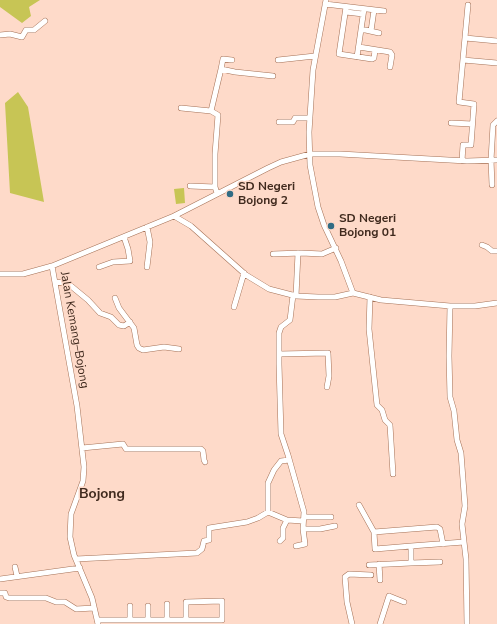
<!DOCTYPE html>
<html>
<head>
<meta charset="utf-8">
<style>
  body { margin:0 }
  canvas { display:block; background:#fedac9 }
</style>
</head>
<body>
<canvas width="497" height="624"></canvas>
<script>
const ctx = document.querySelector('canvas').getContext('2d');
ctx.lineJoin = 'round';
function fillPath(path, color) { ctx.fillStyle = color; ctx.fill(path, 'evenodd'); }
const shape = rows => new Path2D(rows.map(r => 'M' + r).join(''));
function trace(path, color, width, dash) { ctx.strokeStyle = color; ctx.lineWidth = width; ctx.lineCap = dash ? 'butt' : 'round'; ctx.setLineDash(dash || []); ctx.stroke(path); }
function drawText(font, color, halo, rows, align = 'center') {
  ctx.font = font + ' "Nunito Sans",sans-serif'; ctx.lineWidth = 3; ctx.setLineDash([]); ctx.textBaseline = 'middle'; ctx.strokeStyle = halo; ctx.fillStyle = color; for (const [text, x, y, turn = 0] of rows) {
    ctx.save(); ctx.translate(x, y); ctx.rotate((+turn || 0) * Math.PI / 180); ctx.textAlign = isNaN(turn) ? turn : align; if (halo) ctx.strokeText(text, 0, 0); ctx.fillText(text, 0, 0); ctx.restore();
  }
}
fillPath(shape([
  [0,0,40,0,29,7,31,16,22,23,0,7],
  [18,92,28,107,44,202,10,193,5,103],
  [184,188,185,203,176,204,174,189]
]), '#c7c555');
const minor = shape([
  [326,0,313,70,309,132,310,165,318,207,324,225,341,261,353,293,381,300,450,306,475,306,497,303],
  [325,4,384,11],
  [346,7,339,54,372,59,374,58,375,50],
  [346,12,363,14],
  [361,29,379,33],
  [371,31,374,10],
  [0,35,10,34,22,37,26,30,34,30,45,21],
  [465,38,497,41],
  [359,47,390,52,392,55,390,67],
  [357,57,364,9],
  [278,60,315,56],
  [463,60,497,63],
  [221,69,223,59,232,60],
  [181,108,211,111],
  [279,122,293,122,295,118,310,118],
  [451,123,472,124],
  [462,161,463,145,471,145,474,104,459,102,468,5],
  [492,185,491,160,493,125,497,121],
  [190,186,215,187],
  [217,193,215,187,215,154,218,115,211,111,221,69,235,72,273,76],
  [174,216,191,226,246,275,269,289,296,296,318,297,335,297,353,293],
  [482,245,487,247,492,251,497,251],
  [273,254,301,253,322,254,336,248],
  [52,266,77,406,84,467,83,481,71,514,70,537,74,555,92,598,98,624],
  [99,267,113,262,130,261,128,249,124,237],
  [147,267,150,242,147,227],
  [0,274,23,274,52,266,174,216,268,168,281,162,310,154,340,154,467,161,497,160],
  [55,282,65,283,71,286,88,300,100,313,111,317,119,325,124,326,130,322],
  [293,295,290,320,281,327,279,333,279,364,281,434,288,455,304,512,303,529,320,529,335,526],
  [296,296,298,253],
  [370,297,369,329,377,405,382,410,385,420,390,425,393,474],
  [115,298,119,308,134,328,137,345,139,348,143,350,164,347,179,349],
  [450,306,449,356,450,397,454,411,457,440,461,453,465,506,462,524,466,559,467,624],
  [234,307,244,273],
  [279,354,328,353,329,376,327,387],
  [82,448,123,444,126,449,201,449,203,451,204,460,205,462],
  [359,505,374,532],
  [268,512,268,483,274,470,281,461,289,460],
  [304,517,331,517],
  [280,541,283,538,283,528,287,520],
  [443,544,440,529,437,527,374,532,375,549,411,546,464,542],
  [296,546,305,544,303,529],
  [411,546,411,563,440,562],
  [76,559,197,553,202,549,204,541,209,540,209,528,247,522,258,518,268,512,287,520,303,521],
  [379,564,380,580],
  [369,565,411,563],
  [15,567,17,576],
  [0,579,80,568],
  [0,593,5,593,6,597,9,598,46,598,56,602,65,602,76,609,94,608],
  [167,604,167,620],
  [130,606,130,620],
  [148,606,148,620],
  [97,620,222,620,222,601,186,602,186,620],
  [352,624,347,602,345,577,349,574,371,575],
  [380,624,389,596,404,602]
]);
trace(minor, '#a57156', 6);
trace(minor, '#fff', 5);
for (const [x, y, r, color] of [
  [230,194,4,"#316c84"],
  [331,226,4,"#316c84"]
]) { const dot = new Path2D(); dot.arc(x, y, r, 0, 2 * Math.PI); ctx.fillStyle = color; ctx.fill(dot); trace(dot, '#fedac9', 1.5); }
drawText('bold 12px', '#402a1e', '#fedac9', [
  ["SD Negeri",238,187],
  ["Bojong 2",238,201],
  ["SD Negeri",339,219],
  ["Bojong 01",339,233]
], 'left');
drawText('12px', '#402a1e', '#fedac9', [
  ["Jalan Kemang–Bojong",74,330,80]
]);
drawText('bold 14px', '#402a1e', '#fedac9', [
  ["Bojong",102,495]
]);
</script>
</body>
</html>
